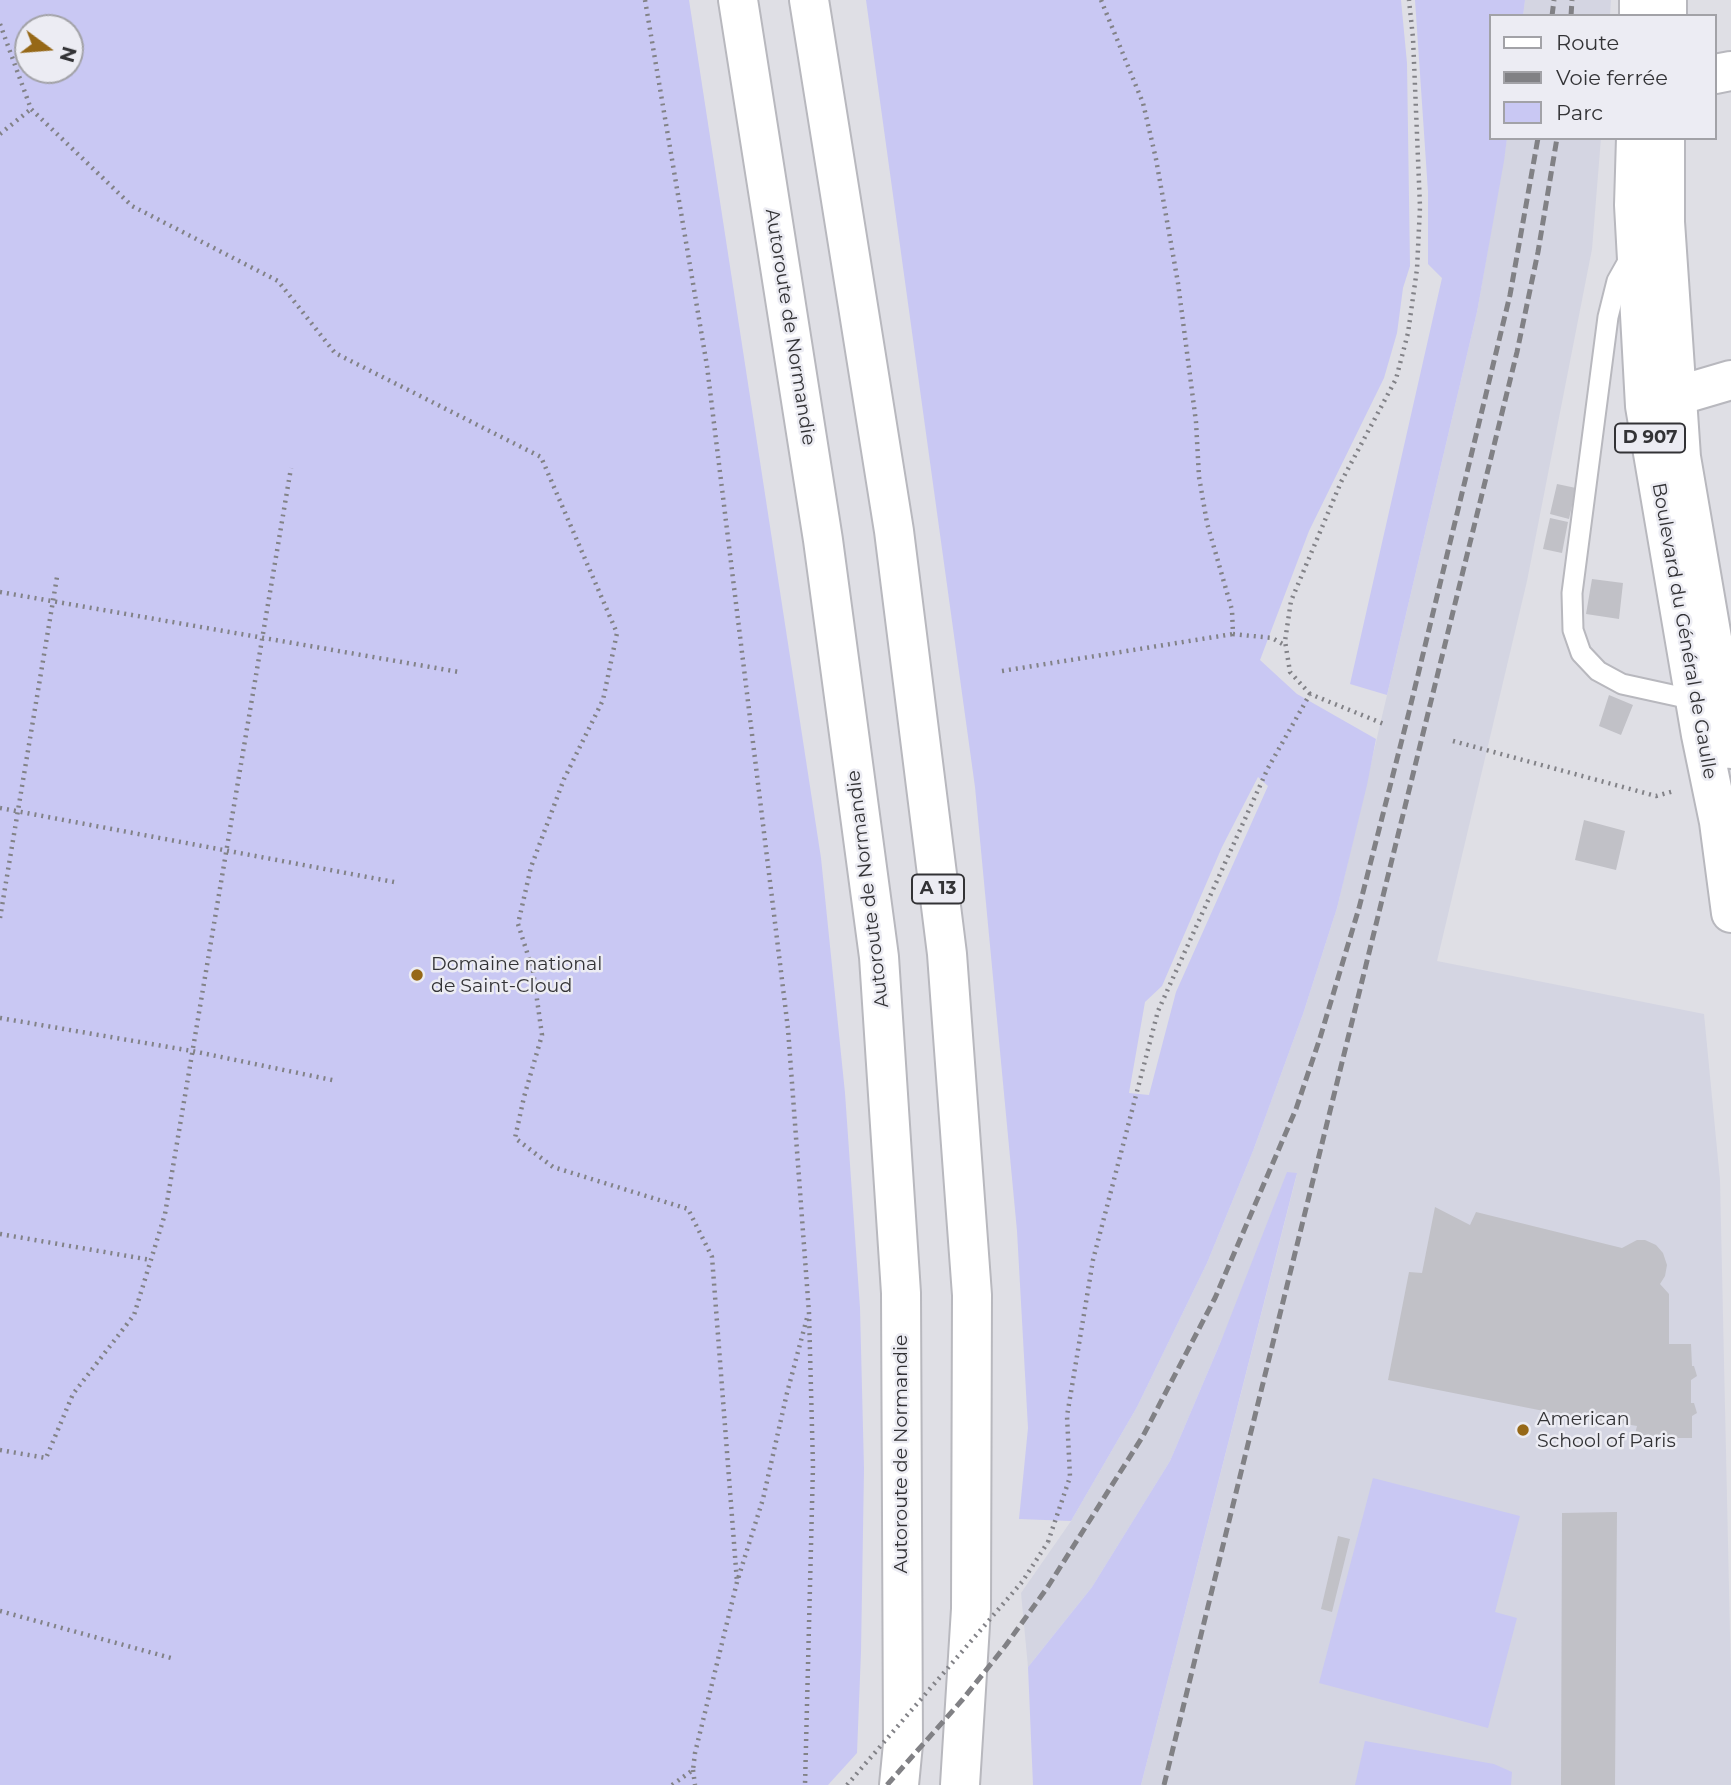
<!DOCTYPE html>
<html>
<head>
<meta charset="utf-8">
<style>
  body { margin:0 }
  #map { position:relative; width:1731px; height:1785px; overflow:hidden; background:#dfdfe5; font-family:Montserrat,sans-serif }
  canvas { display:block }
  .legend { position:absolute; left:1489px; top:14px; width:228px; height:126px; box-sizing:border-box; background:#ececf3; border:2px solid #a2a2a7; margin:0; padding:9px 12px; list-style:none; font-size:21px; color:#333336 }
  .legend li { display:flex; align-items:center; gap:14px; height:35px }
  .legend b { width:35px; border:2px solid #a2a2a7 }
  .north { position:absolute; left:14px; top:14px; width:70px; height:70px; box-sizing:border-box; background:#ececf3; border:2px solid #a2a2a7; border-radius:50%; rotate:106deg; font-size:19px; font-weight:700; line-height:28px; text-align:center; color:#333336 }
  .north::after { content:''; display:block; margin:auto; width:24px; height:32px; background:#966817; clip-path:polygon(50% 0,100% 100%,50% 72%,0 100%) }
</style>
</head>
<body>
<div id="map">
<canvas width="1731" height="1785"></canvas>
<ul class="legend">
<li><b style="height:9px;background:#fff"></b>Route</li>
<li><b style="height:9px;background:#818185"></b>Voie ferrée</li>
<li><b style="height:19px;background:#c9c8f3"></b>Parc</li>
</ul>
<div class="north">N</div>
</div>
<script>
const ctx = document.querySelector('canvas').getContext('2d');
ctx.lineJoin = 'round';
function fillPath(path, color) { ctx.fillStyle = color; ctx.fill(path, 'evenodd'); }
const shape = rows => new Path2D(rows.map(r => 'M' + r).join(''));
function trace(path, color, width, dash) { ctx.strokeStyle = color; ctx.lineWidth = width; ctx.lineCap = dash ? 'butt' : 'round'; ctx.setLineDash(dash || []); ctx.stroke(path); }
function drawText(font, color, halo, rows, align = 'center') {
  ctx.font = font + ' Montserrat,sans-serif'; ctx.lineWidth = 5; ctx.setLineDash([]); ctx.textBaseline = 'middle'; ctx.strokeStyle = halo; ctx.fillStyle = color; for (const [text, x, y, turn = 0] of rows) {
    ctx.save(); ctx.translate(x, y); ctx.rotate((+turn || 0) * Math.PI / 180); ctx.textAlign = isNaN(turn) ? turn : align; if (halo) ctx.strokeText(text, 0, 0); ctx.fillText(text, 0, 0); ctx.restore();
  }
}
fillPath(shape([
  [1525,0,1611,0,1610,16,1523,16],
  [1507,138,1601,138,1592,249,1527,581,1437,961,1704,1014,1720,1180,1731,1679,1731,1785,1141,1785,1297,1174,1221,1341,1170,1461,1092,1587,1028,1667,1021,1593,1071,1521,1137,1407,1207,1263,1253,1151,1303,1014,1337,908,1477,312]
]), '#d4d5e2');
fillPath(shape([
  [0,0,689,0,821,858,845,1093,860,1308,864,1469,861,1652,857,1753,828,1785,0,1785],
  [28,28,70,28,70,70,28,70],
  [866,0,1401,0,1407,63,1410,266,1403,288,1397,333,1384,378,1309,531,1260,660,1297,694,1376,739,1367,785,1337,908,1303,1014,1253,1151,1207,1263,1137,1407,1071,1521,1019,1519,1028,1428,1017,1231,975,787],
  [1258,777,1268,786,1176,992,1149,1095,1129,1093,1145,1002,1162,986,1222,847],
  [1415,0,1525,0,1523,16,1491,16,1491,138,1507,138,1504,161,1477,312,1387,695,1350,684,1442,278,1428,264,1428,192],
  [1287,1172,1297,1173,1141,1785,1033,1785,1028,1667,1092,1587,1170,1461,1221,1341],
  [1373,1478,1520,1516,1495,1612,1517,1618,1488,1728,1319,1683],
  [1365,1741,1494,1764,1512,1772,1511,1785,1355,1785]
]), '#c9c8f3');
fillPath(shape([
  [1557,484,1576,488,1569,519,1550,514],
  [1550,518,1568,522,1562,553,1543,549],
  [1592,579,1623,583,1619,619,1586,614],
  [1609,695,1633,705,1621,735,1599,726],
  [1584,820,1625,831,1616,870,1575,860],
  [1435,1207,1470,1225,1476,1212,1622,1248,1637,1240,1645,1240,1656,1245,1663,1253,1667,1265,1665,1276,1660,1284,1669,1294,1669,1344,1691,1344,1692,1366,1694,1366,1697,1376,1691,1380,1691,1403,1694,1403,1697,1413,1692,1416,1692,1438,1634,1438,1637,1426,1620,1423,1619,1426,1388,1380,1409,1272,1422,1273],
  [1617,1512,1615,1785,1561,1785,1562,1513],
  [1338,1536,1350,1539,1332,1612,1321,1609]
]), '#c1c1c7');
const service = shape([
  [1631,256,1617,281,1608,317,1572,593,1573,630,1581,653,1598,671,1622,684,1695,700]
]);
const minor = shape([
  [1715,74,1731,71],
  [1646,405,1731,380]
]);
const primary = shape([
  [1639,16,1639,0],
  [1667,16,1667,0],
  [1636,138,1634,205,1645,406,1701,735,1719,822,1731,913],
  [1665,138,1665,222,1681,457,1731,749]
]);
const motorway = shape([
  [738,0,823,540,879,957,901,1293,903,1744,899,1785],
  [809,0,894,531,947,954,972,1295,971,1609,960,1785]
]);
trace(service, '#b8b8be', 23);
trace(minor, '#b8b8be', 42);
trace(primary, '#b8b8be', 42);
trace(motorway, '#b8b8be', 42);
trace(shape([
  [645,0,707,366,788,1029,809,1313,813,1466,805,1785],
  [1101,0,1143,103,1156,159,1178,283,1196,422,1199,477,1207,523,1232,610,1233,634,1272,638,1286,646],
  [0,24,31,109,132,206,278,281,335,353,541,457,617,633,603,700,564,779,531,867,518,924,533,971,542,1035,524,1097,515,1138,553,1167,688,1209,712,1257,737,1582],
  [0,134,31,109],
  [0,592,459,672],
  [1002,671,1233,634],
  [1310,694,1290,672,1285,641,1291,601,1341,482,1396,379,1408,333,1417,269,1420,207,1413,38,1409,0],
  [1453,741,1656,796,1674,791],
  [0,808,394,882],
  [0,918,57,577],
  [0,1018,192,1051,337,1081],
  [0,1234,151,1260],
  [0,1450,46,1458,73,1394,134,1315,165,1214,291,468],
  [1048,1542,1070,1477,1067,1416,1093,1260,1158,1011,1268,768,1310,694,1384,724],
  [0,1611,171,1658],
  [693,1770,695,1785],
  [672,1785,693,1770,695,1753,737,1582,763,1499,787,1393,807,1318]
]), '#828287', 4.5, [2, 5]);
trace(service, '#fff', 19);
trace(minor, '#fff', 38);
trace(primary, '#fff', 38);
trace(motorway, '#fff', 38);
trace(shape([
  [1552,16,1554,0],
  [1571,16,1572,0],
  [887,1785,963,1699,1006,1645,1047,1588,1143,1436,1215,1298,1296,1109,1320,1038,1359,908,1409,712,1510,295,1538,138],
  [1164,1785,1517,352,1538,252,1557,138]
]), '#818185', 5, [10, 5]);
trace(shape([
  [847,1785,1022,1582,1048,1542]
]), '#828287', 4.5, [2, 5]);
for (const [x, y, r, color] of [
  [417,975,7,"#966817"],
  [1523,1430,7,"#966817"]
]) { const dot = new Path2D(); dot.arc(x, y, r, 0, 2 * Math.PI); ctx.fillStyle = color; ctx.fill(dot); trace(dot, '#ececf3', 2.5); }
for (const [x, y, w] of [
  [1650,438,70],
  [938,889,52]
]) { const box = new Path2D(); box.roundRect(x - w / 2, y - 14.5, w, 29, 5); ctx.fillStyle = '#ececf3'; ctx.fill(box); trace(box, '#333336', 2); }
drawText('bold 18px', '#333336', null, [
  ["D 907",1650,438],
  ["A 13",938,889]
]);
drawText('19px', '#333336', '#ececf3', [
  ["Autoroute de Normandie",790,327,81],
  ["Boulevard du Général de Gaulle",1684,631,80],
  ["Autoroute de Normandie",868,889,-97],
  ["Autoroute de Normandie",901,1454,-90]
]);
drawText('19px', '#333336', '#ececf3', [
  ["Domaine national",431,964],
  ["de Saint-Cloud",431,986],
  ["American",1537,1419],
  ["School of Paris",1537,1441]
], 'left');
</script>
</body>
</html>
